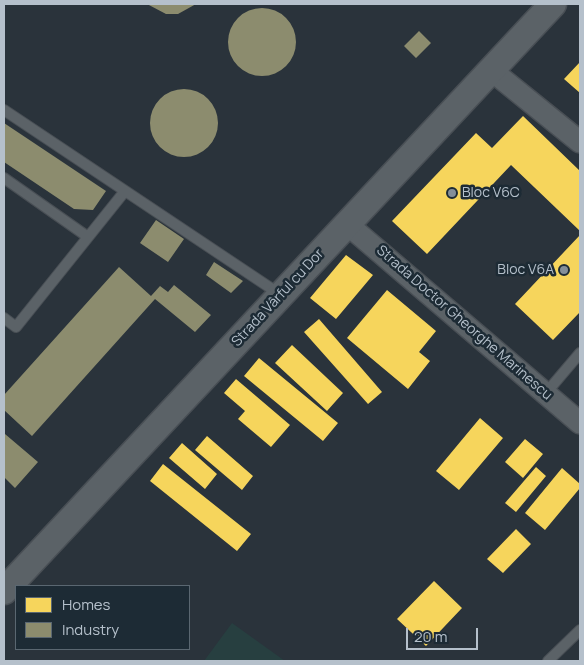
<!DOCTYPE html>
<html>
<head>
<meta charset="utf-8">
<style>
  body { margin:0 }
  #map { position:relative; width:584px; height:665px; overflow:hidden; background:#2a333b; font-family:Manrope,sans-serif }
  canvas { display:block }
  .frame { position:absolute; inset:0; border:5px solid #b5c0cb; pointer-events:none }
  .legend { position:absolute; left:15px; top:585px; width:175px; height:65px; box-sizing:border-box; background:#1d2b35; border:1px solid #5a6771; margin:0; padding:6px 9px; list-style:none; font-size:15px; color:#b5c0cb }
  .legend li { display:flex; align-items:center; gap:10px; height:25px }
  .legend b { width:25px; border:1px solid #5a6771 }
  .scale { position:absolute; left:406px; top:628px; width:72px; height:22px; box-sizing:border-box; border:2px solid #b5c0cb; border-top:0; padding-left:6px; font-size:15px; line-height:18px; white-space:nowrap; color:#b5c0cb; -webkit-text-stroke:4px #1d2b35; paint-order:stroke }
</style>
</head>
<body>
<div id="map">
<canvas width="584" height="665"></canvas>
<div class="frame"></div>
<ul class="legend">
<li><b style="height:14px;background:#f6d55c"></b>Homes</li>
<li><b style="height:14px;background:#8c8c6e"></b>Industry</li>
</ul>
<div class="scale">20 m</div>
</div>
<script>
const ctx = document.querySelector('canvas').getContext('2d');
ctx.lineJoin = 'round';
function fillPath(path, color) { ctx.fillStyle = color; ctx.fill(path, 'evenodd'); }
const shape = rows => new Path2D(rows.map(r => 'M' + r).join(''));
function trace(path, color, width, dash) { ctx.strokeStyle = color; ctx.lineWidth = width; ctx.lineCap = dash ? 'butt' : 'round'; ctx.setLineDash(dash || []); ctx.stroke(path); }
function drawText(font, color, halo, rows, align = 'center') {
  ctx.font = font + ' Manrope,sans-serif'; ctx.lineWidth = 5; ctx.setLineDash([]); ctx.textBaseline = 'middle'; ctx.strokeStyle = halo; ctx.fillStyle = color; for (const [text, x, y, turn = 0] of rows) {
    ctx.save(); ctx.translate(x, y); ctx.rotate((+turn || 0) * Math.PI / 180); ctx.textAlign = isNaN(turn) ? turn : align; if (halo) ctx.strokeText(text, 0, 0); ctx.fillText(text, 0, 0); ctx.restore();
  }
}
fillPath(shape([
  [232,623,285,661,204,661]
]), '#273f40');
fillPath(shape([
  [580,62,580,93,564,79],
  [523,116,580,171,580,231,511,165,427,254,392,221,476,133,492,148],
  [580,235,580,312,553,340,515,304],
  [346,255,373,275,336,319,310,298],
  [387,290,436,331,419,352,430,361,408,389,347,338],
  [319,319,382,392,368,404,304,332],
  [292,345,343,393,327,411,275,363],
  [259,358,338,423,323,441,244,376],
  [236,379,290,425,271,447,238,419,245,411,224,393],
  [480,418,503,438,459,490,436,471],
  [207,436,253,476,242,490,195,450],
  [525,439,543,454,523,478,505,462],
  [182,443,217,474,205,489,169,458],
  [163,464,251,534,237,551,150,481],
  [536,467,546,476,516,512,505,503],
  [562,468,580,484,580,488,545,530,525,513],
  [516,529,531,544,503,573,487,559],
  [434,581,462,608,426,646,397,619]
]), '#f6d55c');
fillPath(shape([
  [147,4,196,4,178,14,166,14],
  '228 42a34 34 0 1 1 68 0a34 34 0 1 1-68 0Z',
  [419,31,431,43,416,58,404,46],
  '150 123a34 34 0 1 1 68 0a34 34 0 1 1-68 0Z',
  [4,123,106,191,93,210,74,209,4,162],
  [156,220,184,239,168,262,140,243],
  [214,262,243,281,231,293,206,275],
  [119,267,151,296,160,286,168,292,174,285,211,315,195,332,155,299,32,436,4,410,4,395],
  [5,434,38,462,15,488,4,477]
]), '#8c8c6e');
const service = shape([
  [4,110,281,295],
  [4,178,88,237],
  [4,318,16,327,125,191],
  [546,393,580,353],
  [548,661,580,630]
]);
const minor = shape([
  [491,70,580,142],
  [347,224,580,423]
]);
const tertiary = shape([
  [4,591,553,4]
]);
trace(service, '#494f55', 12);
trace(minor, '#494f55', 24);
trace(tertiary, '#494f55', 29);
trace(service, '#5b6267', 10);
trace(minor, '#5b6267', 21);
trace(tertiary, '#5b6267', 26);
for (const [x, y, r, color] of [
  [452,193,5,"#848f99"],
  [564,270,5,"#848f99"]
]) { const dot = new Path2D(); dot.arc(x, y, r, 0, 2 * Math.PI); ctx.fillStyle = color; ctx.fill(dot); trace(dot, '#1d2b35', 2); }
drawText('14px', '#b5c0cb', '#1d2b35', [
  ["Bloc V6C",462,193],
  ["Bloc V6A",554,270,"right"]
], 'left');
drawText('14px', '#b5c0cb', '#1d2b35', [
  ["Strada Vârful cu Dor",278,298,-47],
  ["Strada Doctor Gheorghe Marinescu",464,323,41]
]);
</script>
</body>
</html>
